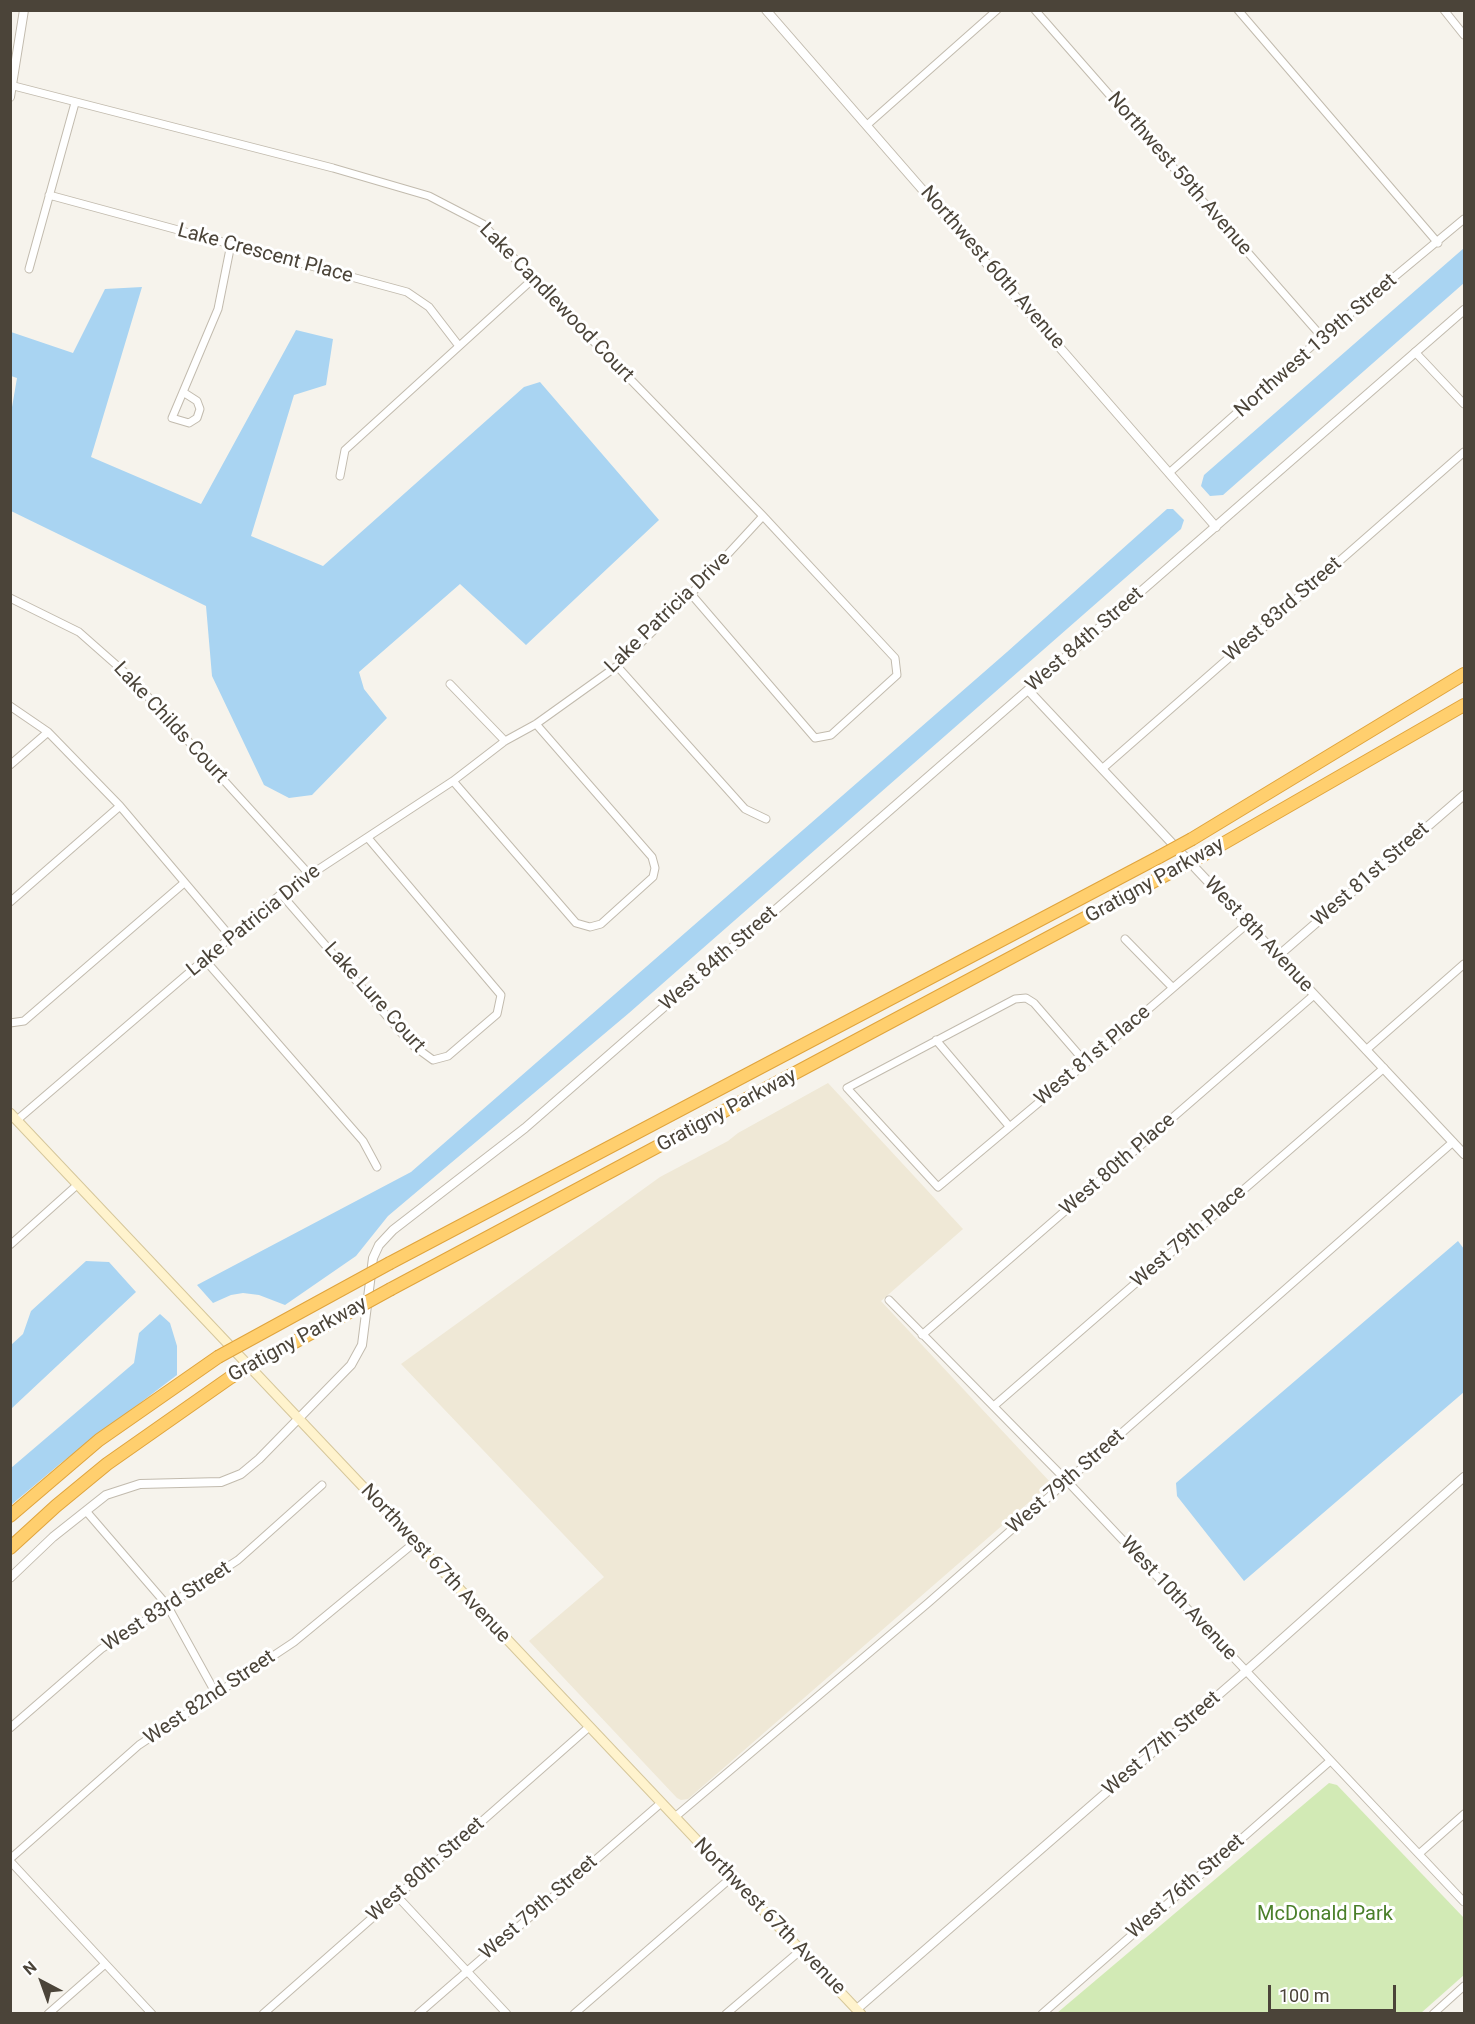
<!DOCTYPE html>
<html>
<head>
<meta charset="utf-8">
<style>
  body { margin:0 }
  #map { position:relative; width:1475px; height:2024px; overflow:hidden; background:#f6f3ec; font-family:Roboto,sans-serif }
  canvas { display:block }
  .frame { position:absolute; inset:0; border:12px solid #4b4439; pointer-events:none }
  .north { position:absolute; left:12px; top:1952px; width:60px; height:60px; -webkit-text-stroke:4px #fff; paint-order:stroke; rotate:319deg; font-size:16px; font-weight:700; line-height:24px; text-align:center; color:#4b4439 }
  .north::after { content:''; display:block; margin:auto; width:21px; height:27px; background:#4b4439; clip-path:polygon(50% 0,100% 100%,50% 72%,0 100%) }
  .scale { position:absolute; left:1268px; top:1985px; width:128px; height:27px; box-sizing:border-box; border:3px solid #4b4439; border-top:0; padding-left:8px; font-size:18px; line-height:21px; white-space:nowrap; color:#4b4439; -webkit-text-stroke:4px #fff; paint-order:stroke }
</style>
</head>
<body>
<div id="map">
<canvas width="1475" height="2024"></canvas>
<div class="frame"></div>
<div class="north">N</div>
<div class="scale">100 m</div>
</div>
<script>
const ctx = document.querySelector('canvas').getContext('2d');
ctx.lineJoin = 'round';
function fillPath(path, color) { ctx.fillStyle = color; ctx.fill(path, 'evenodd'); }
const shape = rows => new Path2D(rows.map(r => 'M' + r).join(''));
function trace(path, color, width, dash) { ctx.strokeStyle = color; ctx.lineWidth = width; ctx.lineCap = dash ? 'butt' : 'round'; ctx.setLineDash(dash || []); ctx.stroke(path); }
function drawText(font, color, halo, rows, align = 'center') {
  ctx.font = font + ' Roboto,sans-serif'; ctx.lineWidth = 6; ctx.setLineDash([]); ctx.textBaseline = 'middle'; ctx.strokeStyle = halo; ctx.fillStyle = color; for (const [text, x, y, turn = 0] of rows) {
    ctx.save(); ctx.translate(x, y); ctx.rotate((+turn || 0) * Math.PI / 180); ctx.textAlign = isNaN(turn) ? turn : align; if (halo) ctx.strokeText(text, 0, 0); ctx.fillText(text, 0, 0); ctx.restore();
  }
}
fillPath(shape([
  [828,1083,963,1229,881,1301,1051,1483,688,1799,681,1800,677,1798,529,1641,604,1577,401,1364,660,1177,728,1141,738,1133]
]), '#efe8d6');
fillPath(shape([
  [1329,1783,1337,1785,1464,1918,1464,1975,1421,2013,1057,2013]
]), '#d2eab5');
fillPath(shape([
  [1464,248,1464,283,1223,495,1210,496,1201,486,1204,475],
  [142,287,91,457,201,504,296,330,333,339,326,385,294,395,251,536,323,566,524,387,540,382,659,520,526,645,460,584,359,672,364,689,387,718,312,795,289,798,264,785,212,676,206,606,11,511,11,413,17,378,11,376,11,332,73,353,105,289],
  [1167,509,1173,509,1184,520,1181,529,629,1013,388,1216,356,1256,285,1305,259,1295,243,1293,231,1295,213,1303,197,1285,411,1172,1007,652],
  [1458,1241,1464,1249,1464,1392,1244,1581,1177,1496,1176,1483],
  [86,1261,109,1262,136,1292,11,1409,11,1345,23,1334,31,1311],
  [160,1314,170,1323,177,1346,177,1375,61,1463,11,1505,11,1468,134,1363,139,1333]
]), '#a9d4f2');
const minor = shape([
  [1035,10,1322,337],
  [1238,10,1438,243],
  [1444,10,1464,35],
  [14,86,333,168,429,196,483,224,533,279,763,516,895,658,897,675,831,735,815,738,691,594],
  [867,125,997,10],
  [49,195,407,292,429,307,459,346],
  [29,269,75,103],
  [1415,352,1464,404],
  [183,392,197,401,200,409,197,418,189,423,172,418,183,392,218,309,231,244],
  [1169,473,1322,337,1464,219],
  [340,476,345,450,533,279],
  [10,598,79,632,130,677,309,874],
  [617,666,745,809,766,819],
  [450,684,505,741],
  [10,706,48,732,120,806,230,936],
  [10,765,48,732],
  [1102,769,1464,452],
  [453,781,576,923,590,927,601,924,653,877,655,868,652,857,536,724],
  [281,894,411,1044,433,1060,448,1056,497,1014,501,995,368,838],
  [10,902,120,806],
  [1125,939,1173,988],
  [205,960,363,1141,377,1167],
  [10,1023,24,1021,184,883],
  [936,1040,1009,1126],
  [1366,1050,1464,964],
  [1086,1063,1034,1003,1026,998,1015,999,847,1088,938,1187,1086,1063,1247,924],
  [17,1120,281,894,453,781,505,741,536,724,617,666,691,594,763,516],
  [10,1245,77,1185],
  [889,1300,1067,1481,1464,1902],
  [922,1335,1314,995],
  [995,1405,1384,1068],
  [86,1511,167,1605,215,1692],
  [10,1728,101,1649,238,1560,322,1485],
  [675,1817,928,1603,1453,1142],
  [1420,1853,1464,1814],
  [10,1859,139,1745,294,1642,414,1543],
  [10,1861,152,2014],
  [397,1896,507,2014],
  [48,2014,105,1964],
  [263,2014,589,1727],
  [418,2014,661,1803],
  [574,2014,732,1877],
  [726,2014,801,1950],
  [1042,2014,1330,1761],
  [1433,2014,1464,1986]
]);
const tertiary = shape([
  [766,10,1216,527],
  [10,97,24,10],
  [1028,690,1464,1154],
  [1278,956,1464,795],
  [10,1578,53,1537,106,1495,140,1484,221,1482,241,1474,259,1459,351,1365,362,1345,373,1258,379,1245,393,1230,525,1128,1464,310],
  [857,2009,1246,1671,1464,1477]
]);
const secondary = shape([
  [10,1113,861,2014]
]);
const motorway = shape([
  [1192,839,1464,674],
  [1205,854,1464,705],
  [390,1263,1159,857],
  [391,1289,1173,871],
  [10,1516,99,1440,218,1357],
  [10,1548,56,1506,107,1464,231,1377]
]);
trace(minor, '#c2bbae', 9);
trace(tertiary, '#c2bbae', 10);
trace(secondary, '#d6c79b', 11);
trace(motorway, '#e0a43c', 14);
trace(minor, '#fff', 7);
trace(tertiary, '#fff', 8);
trace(secondary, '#fff3cd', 9);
trace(motorway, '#ffcf6e', 12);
const motorwayBridge = shape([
  [1159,857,1192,839],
  [1173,871,1205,854],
  [218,1357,390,1263],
  [231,1377,391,1289]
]);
trace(motorwayBridge, '#e0a43c', 14, []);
trace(motorwayBridge, '#ffcf6e', 12);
drawText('20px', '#4b4439', '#fff', [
  ["Northwest 59th Avenue",1179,174,49],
  ["Lake Crescent Place",265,254,15],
  ["Northwest 60th Avenue",992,268,49],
  ["Lake Candlewood Court",556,303,46],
  ["Northwest 139th Street",1316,346,-41],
  ["West 83rd Street",1283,610,-41],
  ["Lake Patricia Drive",668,613,-44],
  ["West 84th Street",1085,640,-41],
  ["Lake Childs Court",170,723,47],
  ["West 81st Street",1371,875,-41],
  ["Gratigny Parkway",1155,881,-29],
  ["Lake Patricia Drive",254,921,-39],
  ["West 8th Avenue",1258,935,47],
  ["West 84th Street",719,959,-41],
  ["Lake Lure Court",374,998,48],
  ["West 81st Place",1093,1056,-40],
  ["Gratigny Parkway",727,1111,-28],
  ["West 80th Place",1118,1165,-41],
  ["West 79th Place",1189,1237,-41],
  ["Gratigny Parkway",298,1340,-29],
  ["West 79th Street",1066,1482,-41],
  ["Northwest 67th Avenue",435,1564,47],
  ["West 10th Avenue",1178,1599,47],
  ["West 83rd Street",167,1607,-33],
  ["West 82nd Street",210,1698,-34],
  ["West 77th Street",1162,1744,-41],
  ["West 80th Street",426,1870,-41],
  ["West 76th Street",1186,1887,-41],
  ["West 79th Street",539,1908,-41],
  ["Northwest 67th Avenue",769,1917,46]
]);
drawText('20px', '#4a7f2a', '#fff', [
  ["McDonald Park",1325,1915]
]);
</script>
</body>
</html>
